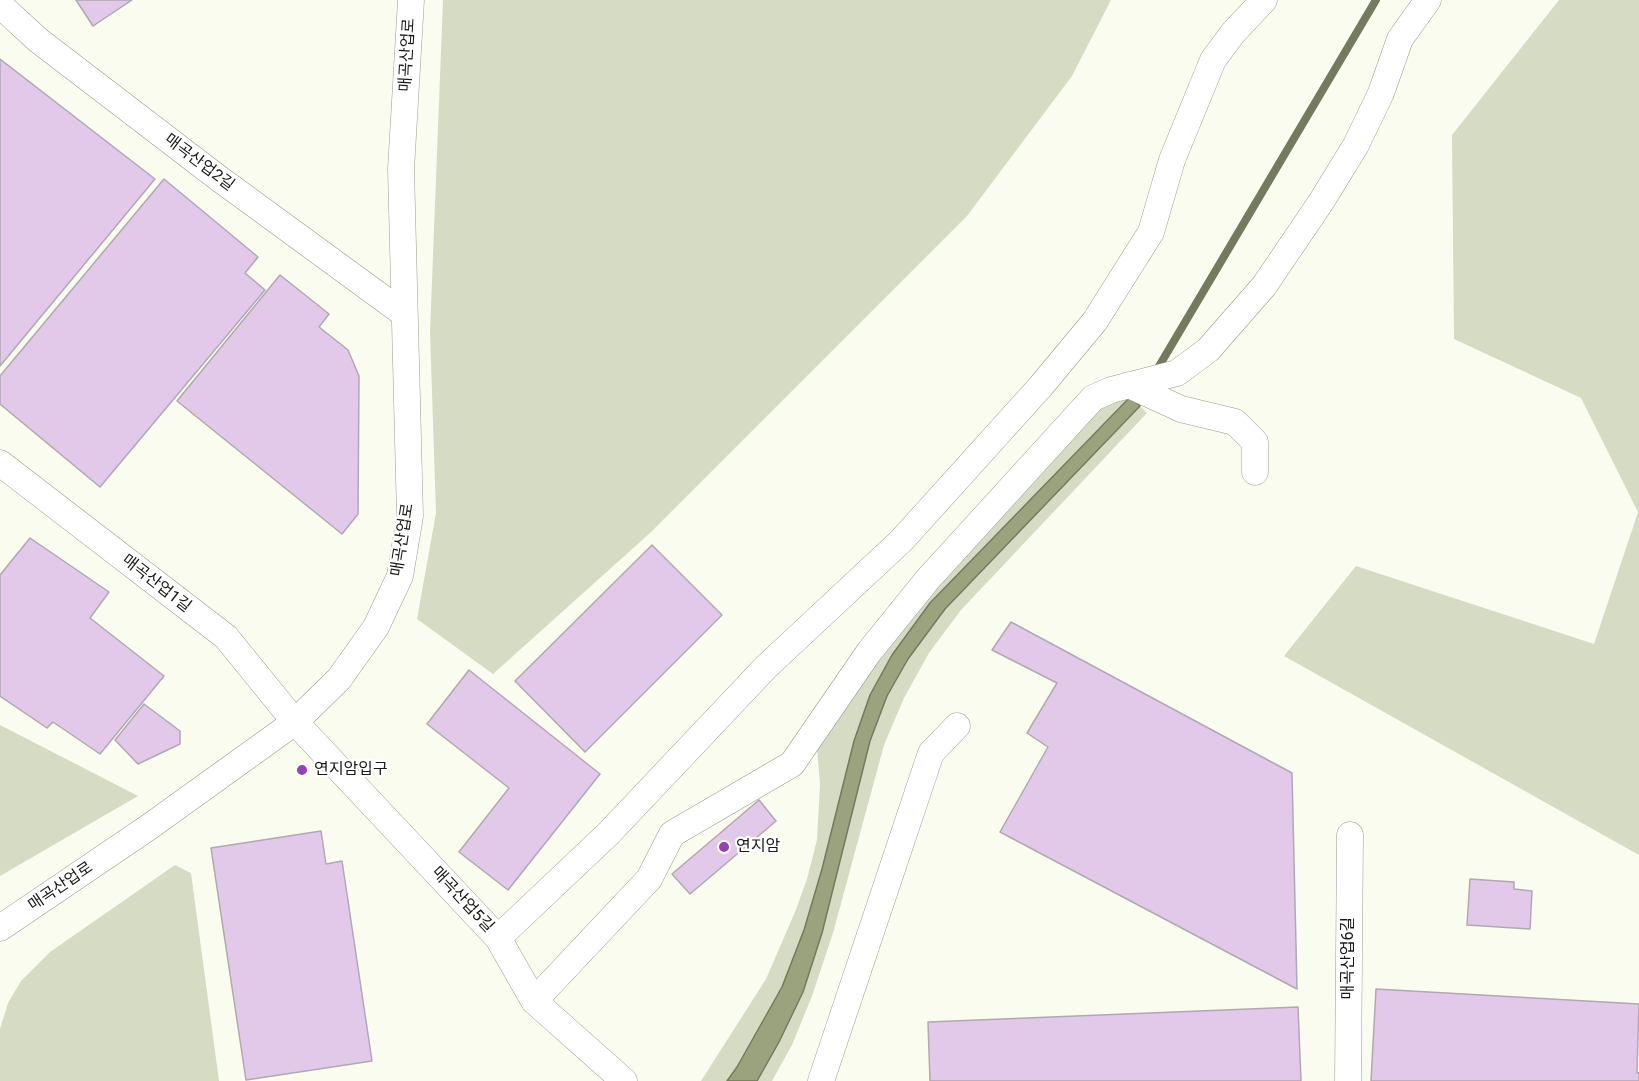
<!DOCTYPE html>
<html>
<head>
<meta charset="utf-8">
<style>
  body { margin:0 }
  canvas { display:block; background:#f9fcef }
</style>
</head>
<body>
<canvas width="1639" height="1081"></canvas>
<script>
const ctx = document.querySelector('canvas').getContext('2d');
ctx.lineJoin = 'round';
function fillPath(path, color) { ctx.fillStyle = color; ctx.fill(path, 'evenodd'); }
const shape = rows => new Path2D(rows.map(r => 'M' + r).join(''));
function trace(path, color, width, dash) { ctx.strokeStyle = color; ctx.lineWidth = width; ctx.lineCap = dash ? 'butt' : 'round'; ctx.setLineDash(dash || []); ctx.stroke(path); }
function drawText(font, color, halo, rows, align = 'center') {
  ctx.font = font + ' Roboto,"Noto Sans KR",sans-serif'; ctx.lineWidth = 4.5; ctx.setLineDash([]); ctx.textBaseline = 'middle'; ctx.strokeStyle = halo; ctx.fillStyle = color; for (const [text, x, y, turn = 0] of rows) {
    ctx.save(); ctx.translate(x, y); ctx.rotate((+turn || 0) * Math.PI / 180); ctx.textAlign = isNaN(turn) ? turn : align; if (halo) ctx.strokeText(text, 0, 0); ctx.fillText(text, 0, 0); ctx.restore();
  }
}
fillPath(shape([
  [443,0,1111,0,1072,76,967,216,650,533,493,674,417,619,436,513,430,332],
  [1559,0,1639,0,1639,855,1284,656,1356,566,1594,644,1638,512,1581,398,1454,339,1452,135],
  [1129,397,930,603,892,655,822,869,804,930,782,987,737,1067,727,1081,701,1081,766,979,795,912,807,879,817,840,820,784,817,748,869,663,1098,405],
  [1140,406,1147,413,961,610,929,653,904,698,884,745,833,933,812,996,792,1045,772,1081,757,1081,779,1042,803,992,822,933,870,741,887,696,908,659,945,609],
  [0,725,138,796,0,876],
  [175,865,191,873,219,1081,0,1081,0,1029,8,1003,21,981,50,952]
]), '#d6dcc3');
const water = shape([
  [1130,397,1140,406,945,609,908,659,887,696,870,741,822,933,803,992,779,1042,757,1081,727,1081,737,1067,782,987,804,930,822,869,854,741,870,695,892,655,930,603,1130,397]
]);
fillPath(water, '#9aa37e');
trace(water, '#737a5e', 1.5);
trace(shape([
  [1155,373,1376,0]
]), '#737a5e', 8);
const building = shape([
  [76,0,132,0,93,26,76,0],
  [0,59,155,179,0,366,0,59],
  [164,179,258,257,245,273,265,290,100,487,0,404,0,376,164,179],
  [280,275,329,314,319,327,348,350,359,376,358,514,342,534,177,401,280,275],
  [30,538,109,592,90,618,164,676,100,754,53,722,47,728,0,696,0,575,30,538],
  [652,545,722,615,585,752,515,681,652,545],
  [1011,622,1292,773,1297,989,1000,832,1048,747,1027,733,1057,683,992,650,1011,622],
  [469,670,600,774,508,890,459,852,509,788,427,724,469,670],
  [144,704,180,731,180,744,138,764,115,740,144,704],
  [759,800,776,821,690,894,672,874,759,800],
  [321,831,326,864,342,861,372,1061,246,1080,211,848,321,831],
  [1470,879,1514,882,1514,889,1532,891,1530,929,1467,925,1470,879],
  [1376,989,1639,1004,1637,1073,1639,1073,1639,1081,1371,1081,1376,989],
  [1298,1007,1301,1081,930,1081,928,1022,1298,1007]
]);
fillPath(building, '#e2c9ea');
trace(building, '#b0a8b3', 1.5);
const minor = shape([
  [0,5,38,40,217,177,403,313],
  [1129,385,1181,409,1235,422,1255,442,1255,472],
  [0,463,226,637,295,722,498,938,534,1001,624,1081],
  [0,928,149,827,295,722,339,679,376,627,400,576,410,516,401,169,411,0],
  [498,938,608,834,766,667,902,540,1041,386,1095,321,1151,232,1172,160,1213,60,1233,33,1264,0],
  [534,1001,649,879,672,834,792,764,869,652,928,579,1093,398,1111,390,1177,373,1208,350,1264,286,1321,202,1356,145,1381,93,1400,39,1428,0],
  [821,1081,931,753,957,726],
  [1348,1081,1350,835]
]);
trace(minor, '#999c90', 27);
trace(minor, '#fff', 26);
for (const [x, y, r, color] of [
  [302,770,6,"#9642af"],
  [724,847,6,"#9642af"]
]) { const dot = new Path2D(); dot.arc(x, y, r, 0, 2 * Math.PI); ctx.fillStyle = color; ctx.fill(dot); trace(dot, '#fff', 2); }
drawText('16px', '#181915', '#fff', [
  ["매곡산업로",408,55,-87],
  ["매곡산업2길",199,163,37],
  ["매곡산업로",403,540,-81],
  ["매곡산업1길",156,584,38],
  ["매곡산업로",61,887,-34],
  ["매곡산업5길",462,900,47],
  ["매곡산업6길",1349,958,-90]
]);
drawText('16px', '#181915', '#fff', [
  ["연지암입구",314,770],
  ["연지암",736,847]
], 'left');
</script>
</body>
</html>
